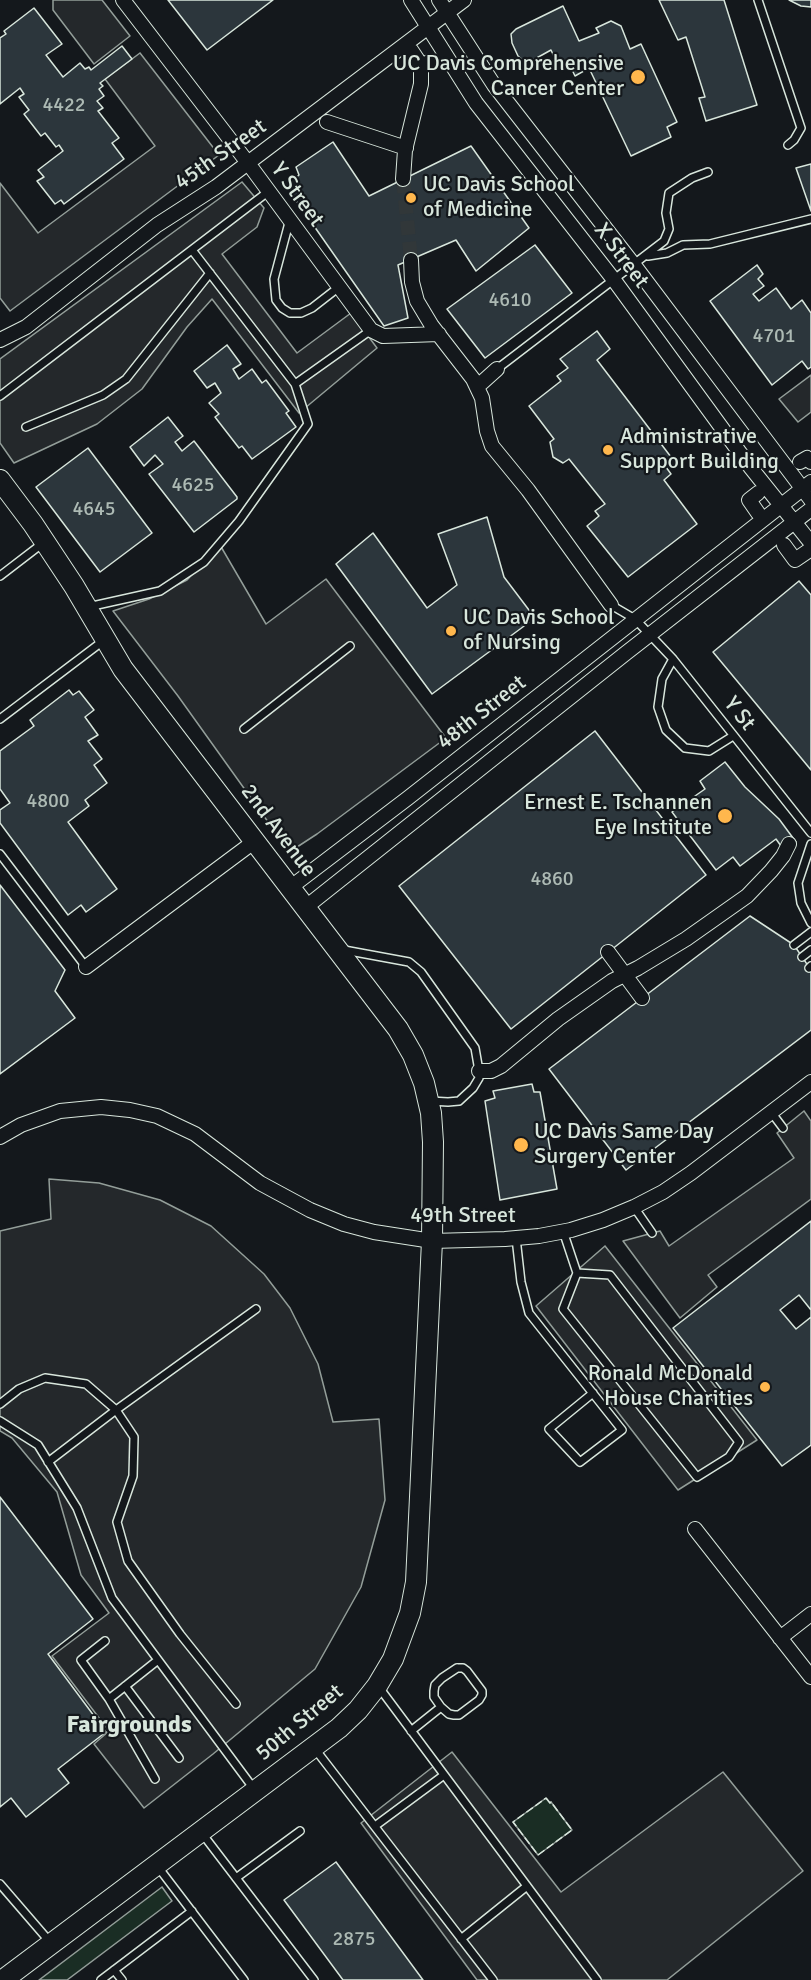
<!DOCTYPE html>
<html>
<head>
<meta charset="utf-8">
<style>
  body { margin:0 }
  canvas { display:block; background:#14181c }
</style>
</head>
<body>
<canvas width="811" height="1980"></canvas>
<script>
const ctx = document.querySelector('canvas').getContext('2d');
ctx.lineJoin = 'round';
function fillPath(path, color) { ctx.fillStyle = color; ctx.fill(path, 'evenodd'); }
const shape = rows => new Path2D(rows.map(r => 'M' + r).join(''));
function trace(path, color, width, dash) { ctx.strokeStyle = color; ctx.lineWidth = width; ctx.lineCap = dash ? 'butt' : 'round'; ctx.setLineDash(dash || []); ctx.stroke(path); }
function drawText(font, color, halo, rows, align = 'center') {
  ctx.font = font + ' Signika,sans-serif'; ctx.lineWidth = 4.5; ctx.setLineDash([]); ctx.textBaseline = 'middle'; ctx.strokeStyle = halo; ctx.fillStyle = color; for (const [text, x, y, turn = 0] of rows) {
    ctx.save(); ctx.translate(x, y); ctx.rotate((+turn || 0) * Math.PI / 180); ctx.textAlign = isNaN(turn) ? turn : align; if (halo) ctx.strokeText(text, 0, 0); ctx.fillText(text, 0, 0); ctx.restore();
  }
}
const green = shape([
  [546,1798,550,1803,551,1802,572,1830,538,1855,513,1822,546,1798],
  [162,1887,172,1901,67,1980,39,1980,162,1887]
]);
fillPath(green, '#1a2d24');
trace(green, '#939e99', 1.5);
const parking = shape([
  [53,0,102,0,130,36,94,64,53,10,53,0],
  [140,53,219,155,10,311,0,298,0,183,38,233,155,146,105,79,140,53],
  [242,182,264,208,257,227,222,254,297,353,351,313,377,348,299,413,212,299,187,327,142,389,97,424,14,463,0,443,0,359,242,182],
  [811,375,811,412,798,422,779,399,811,375],
  [220,545,266,624,326,579,446,738,317,834,294,849,276,833,178,696,113,611,149,599,187,580,220,545],
  [804,1111,811,1121,811,1199,708,1275,717,1287,680,1318,623,1241,660,1231,669,1246,794,1158,777,1133,804,1111],
  [49,1179,99,1183,160,1200,211,1226,264,1274,290,1308,318,1364,333,1422,379,1419,385,1500,361,1587,315,1669,213,1754,144,1808,94,1744,109,1731,52,1656,109,1613,81,1575,57,1492,12,1438,0,1431,0,1231,51,1219,49,1179],
  [605,1246,757,1440,678,1490,536,1306,605,1246],
  [452,1752,561,1892,723,1772,803,1871,667,1980,477,1980,361,1823,452,1752]
]);
fillPath(parking, '#24282b');
trace(parking, '#939e99', 1.5);
const building = shape([
  [168,0,273,0,207,50,168,0],
  [659,0,724,0,757,105,706,121,699,98,705,97,686,37,678,40,659,0],
  [789,0,811,0,811,7,801,6,789,0],
  [563,6,579,41,599,33,596,28,611,21,621,26,630,49,641,44,677,122,667,127,671,137,631,156,589,68,575,76,567,59,558,65,551,50,533,60,524,61,518,56,512,43,511,34,516,29,563,6],
  [34,8,62,44,46,55,63,77,80,63,85,69,89,67,91,70,122,46,132,59,100,83,103,86,99,89,104,96,97,101,103,108,98,111,119,138,112,143,124,159,64,204,61,200,55,204,37,181,44,177,38,170,63,151,59,145,56,147,45,133,41,136,24,114,29,110,19,97,24,94,20,88,0,104,0,38,6,34,4,31,34,8],
  [333,142,369,196,471,146,529,228,476,271,456,240,398,265,408,318,384,326,286,186,299,175,296,167,333,142],
  [811,164,811,211,796,168,811,164],
  [535,245,572,293,485,358,447,309,535,245],
  [757,265,763,274,758,279,764,286,753,294,759,301,776,288,791,309,802,300,811,313,811,367,808,369,802,361,772,385,710,301,757,265],
  [597,331,610,349,597,360,671,457,663,463,671,474,664,480,697,524,628,577,587,526,599,516,595,511,605,504,569,459,563,463,553,457,550,442,554,439,529,406,561,381,557,376,568,368,560,359,597,331],
  [227,345,241,364,233,369,239,379,252,369,262,383,266,380,289,411,286,413,296,427,252,459,242,446,239,448,215,417,219,414,209,403,221,393,215,383,207,388,194,371,227,345],
  [168,417,183,436,175,442,182,451,194,441,237,497,237,499,194,532,149,474,163,464,155,455,144,466,130,447,168,417],
  [88,448,152,533,100,572,36,487,88,448],
  [487,517,504,577,535,618,432,694,336,564,373,533,427,608,457,585,438,534,487,517],
  [799,581,811,595,811,770,713,652,799,581],
  [69,690,73,695,79,691,94,710,85,717,98,735,88,741,102,759,94,765,107,783,85,800,89,806,68,822,117,889,86,912,81,905,68,915,0,823,0,810,10,803,0,789,0,751,34,726,30,720,69,690],
  [595,731,706,875,511,1029,399,886,595,731],
  [725,762,745,787,779,819,796,842,781,846,776,839,740,866,733,857,716,870,672,812,705,789,700,781,725,762],
  [0,885,65,970,55,991,75,1018,0,1074,0,885],
  [750,916,794,945,811,970,811,1030,626,1170,549,1069,750,916],
  [532,1084,534,1092,540,1092,557,1189,500,1200,485,1101,495,1098,493,1091,532,1084],
  [811,1221,811,1445,782,1466,673,1328,811,1221],
  [799,1295,811,1310,811,1317,796,1329,780,1310,799,1295],
  [0,1497,93,1619,48,1654,106,1732,58,1769,69,1783,26,1817,11,1798,0,1807,0,1497],
  [336,1862,423,1980,343,1980,284,1900,336,1862]
]);
fillPath(building, '#2c363c');
trace(building, '#d8e6dc', 1.5);
trace(shape([
  [403,179,411,260]
]), '#313739', 14, [14, 7]);
const lane = shape([
  [758,0,801,128,794,140,788,145],
  [290,219,274,279,276,300,282,308,290,313,301,313,312,308,339,287],
  [648,256,667,253,683,245,710,244,811,219],
  [497,369,664,241,669,229,666,213,669,193,692,178,708,172],
  [295,384,371,330],
  [0,396,269,191],
  [26,427,103,395,126,379,210,273],
  [0,576,43,543],
  [611,605,635,619,673,659,811,833],
  [88,607,160,591,204,562,239,521,308,424,295,384,192,250],
  [673,659,662,679,658,707,666,730,685,748,709,751,733,736],
  [0,719,103,641],
  [244,729,350,646],
  [811,844,798,883,801,903,811,923],
  [0,854,86,967],
  [794,945,811,932],
  [344,950,409,962,421,972,475,1048,479,1071,479,1078,473,1088,459,1101,448,1102,430,1101],
  [802,957,811,950],
  [809,968,811,966],
  [771,1112,783,1128],
  [634,1207,652,1233],
  [563,1231,577,1273,610,1275,739,1442,729,1457,697,1477,563,1309,577,1273],
  [516,1238,521,1282,529,1313,622,1430,580,1462,549,1429,593,1393],
  [0,1404,19,1389,45,1378,86,1384,116,1410,134,1437,133,1476,117,1522,128,1561,180,1634,236,1704],
  [0,1421,38,1445,77,1508,112,1598,254,1789],
  [48,1462,116,1410,256,1309],
  [105,1641,81,1660,109,1699,155,1779],
  [457,1668,463,1668,467,1671,482,1691,482,1695,479,1700,459,1715,454,1715,449,1714,441,1707,434,1697,434,1691,435,1685,442,1678,457,1668],
  [125,1686,179,1758],
  [378,1686,597,1980],
  [109,1699,158,1660],
  [411,1731,441,1707],
  [315,1749,493,1980],
  [375,1826,444,1775],
  [201,1832,314,1980],
  [158,1867,244,1980],
  [236,1878,300,1831],
  [0,1884,50,1942],
  [461,1939,527,1886],
  [114,1970,122,1980],
  [101,1980,192,1911]
]);
const street = shape([
  [123,0,248,163,371,330,383,336,439,334],
  [411,0,476,103,614,280,751,468,811,543],
  [439,0,494,85,634,265,811,500],
  [411,50,421,65,432,61],
  [327,122,406,148],
  [403,179,405,150,421,84,421,65],
  [411,260,412,282,417,301,432,326,473,379,482,398,487,431,492,446,528,490,611,605],
  [0,340,26,327,157,225,216,187,464,0],
  [477,387,497,369],
  [800,462,807,458,811,462],
  [758,493,749,500,758,513],
  [784,545,795,560,808,551],
  [291,887,408,798,811,482],
  [306,907,626,653,811,509],
  [608,952,642,998],
  [86,967,255,841],
  [479,1071,491,1071,501,1066,558,1019,612,981,638,968,686,939,747,896,771,871,783,856,789,844],
  [0,1137,21,1125,60,1111,101,1107,130,1110,157,1116,195,1134,260,1183,310,1210,344,1224,374,1232,432,1241,505,1239,539,1236,571,1230,603,1220,634,1207,663,1192,691,1173,811,1082],
  [695,1529,811,1677],
  [780,1638,811,1614]
]);
const secondary = shape([
  [0,480,33,524,74,586,123,669,398,1029,413,1055,424,1083,431,1113,433,1142,432,1241,416,1582,410,1613,393,1659,377,1686,358,1710,339,1728,3,1980]
]);
trace(lane, '#d8e6dc', 10);
trace(street, '#d8e6dc', 16);
trace(secondary, '#d8e6dc', 22);
trace(lane, '#14181c', 7);
trace(street, '#14181c', 14);
trace(secondary, '#14181c', 20);
trace(shape([
  [546,1798,550,1803,551,1802,572,1830,538,1855,513,1822,546,1798]
]), '#d8e6dc', 1.5, [8, 3]);
for (const [x, y, r, color] of [
  [638,77,8,"#ffb74d"],
  [411,198,6,"#ffb74d"],
  [608,450,6,"#ffb74d"],
  [451,631,6,"#ffb74d"],
  [725,816,8,"#ffb74d"],
  [521,1145,8,"#ffb74d"],
  [765,1387,6,"#ffb74d"]
]) { const dot = new Path2D(); dot.arc(x, y, r, 0, 2 * Math.PI); ctx.fillStyle = color; ctx.fill(dot); trace(dot, '#14181c', 2); }
drawText('20px', '#adbab4', null, [
  ["4422",64,106],
  ["4610",510,301],
  ["4701",774,337],
  ["4625",193,486],
  ["4645",94,510],
  ["4800",48,802],
  ["4860",552,880],
  ["2875",354,1940]
]);
drawText('22px', '#d8e6dc', '#14181c', [
  ["UC Davis Comprehensive",624,64,"right"],
  ["Cancer Center",624,89,"right"],
  ["UC Davis School",423,185],
  ["of Medicine",423,210],
  ["Administrative",620,437],
  ["Support Building",620,462],
  ["UC Davis School",463,618],
  ["of Nursing",463,643],
  ["Ernest E. Tschannen",712,803,"right"],
  ["Eye Institute",712,828,"right"],
  ["UC Davis Same Day",534,1132],
  ["Surgery Center",534,1157],
  ["Ronald McDonald",753,1374,"right"],
  ["House Charities",753,1399,"right"]
], 'left');
drawText('22px', '#d8e6dc', '#14181c', [
  ["45th Street",221,155,-35],
  ["Y Street",297,195,54],
  ["X Street",621,256,53],
  ["48th Street",482,713,-38],
  ["Y St",739,714,52],
  ["2nd Avenue",278,831,53],
  ["49th Street",463,1216],
  ["50th Street",300,1723,-40]
]);
drawText('bold 24px', '#d8e6dc', '#14181c', [
  ["Fairgrounds",129,1726]
]);
</script>
</body>
</html>
